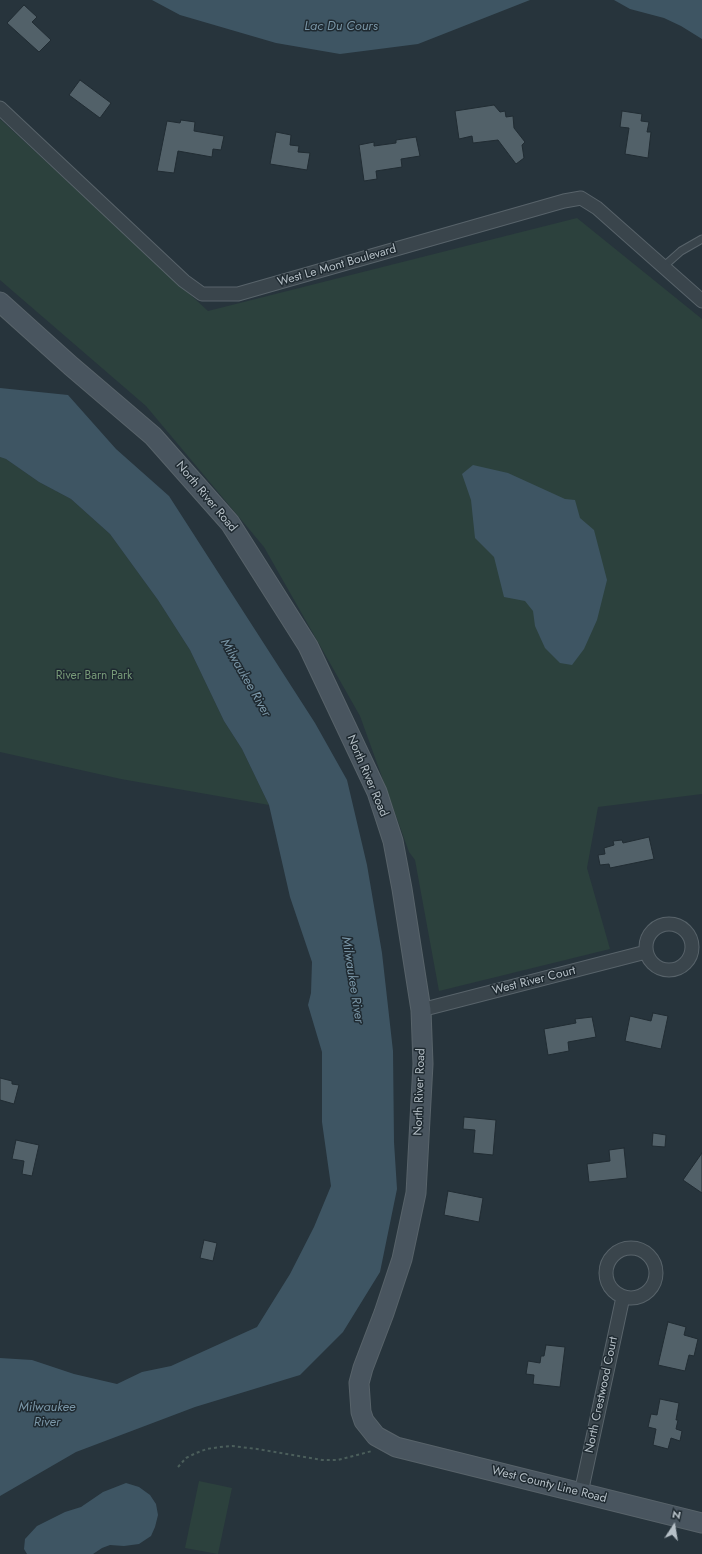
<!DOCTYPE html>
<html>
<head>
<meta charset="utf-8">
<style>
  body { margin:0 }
  #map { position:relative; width:702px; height:1554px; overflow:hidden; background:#27343c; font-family:Jost,sans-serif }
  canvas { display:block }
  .north { position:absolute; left:654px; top:1506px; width:40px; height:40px; -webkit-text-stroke:3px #1f2a31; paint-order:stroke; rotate:12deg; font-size:11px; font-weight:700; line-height:16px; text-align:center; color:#b6c0c7 }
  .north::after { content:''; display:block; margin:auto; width:14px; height:18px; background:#b6c0c7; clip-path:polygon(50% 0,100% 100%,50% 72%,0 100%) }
</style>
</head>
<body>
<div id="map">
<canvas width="702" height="1554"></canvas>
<div class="north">N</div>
</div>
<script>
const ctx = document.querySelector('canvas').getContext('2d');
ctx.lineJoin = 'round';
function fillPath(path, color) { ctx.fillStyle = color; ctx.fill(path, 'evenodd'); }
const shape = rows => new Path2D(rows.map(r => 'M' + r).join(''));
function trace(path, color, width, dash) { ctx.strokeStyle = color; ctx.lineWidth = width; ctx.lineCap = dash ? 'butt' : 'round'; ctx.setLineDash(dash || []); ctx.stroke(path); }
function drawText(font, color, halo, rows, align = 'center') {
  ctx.font = font + ' Jost,sans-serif'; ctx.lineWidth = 3; ctx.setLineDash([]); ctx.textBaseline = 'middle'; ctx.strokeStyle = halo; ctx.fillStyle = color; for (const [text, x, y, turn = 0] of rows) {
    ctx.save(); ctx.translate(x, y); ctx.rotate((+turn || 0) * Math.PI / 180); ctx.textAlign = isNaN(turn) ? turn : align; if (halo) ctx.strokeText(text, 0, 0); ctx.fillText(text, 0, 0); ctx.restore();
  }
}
fillPath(shape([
  [0,119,208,311,577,218,702,319,702,794,598,807,587,868,610,949,439,991,415,860,409,852,360,716,264,547,146,406,0,280],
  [0,457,6,459,39,482,71,499,110,534,158,600,190,650,224,721,242,749,269,805,121,779,0,752],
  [199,1481,232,1488,218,1554,185,1548]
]), '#2c413d');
fillPath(shape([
  [152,0,530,0,418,44,340,54,276,43,180,15],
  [614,0,702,0,702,39,681,26,664,18,630,9],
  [0,388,68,395,116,449,169,496,315,723,347,780,367,865,382,953,393,1051,394,1142,397,1189,380,1272,343,1332,300,1375,195,1407,76,1452,0,1496,0,1358,32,1360,74,1374,117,1384,142,1372,171,1366,257,1327,290,1274,314,1227,331,1186,322,1122,322,1052,308,1005,311,993,312,962,290,897,269,805,242,749,224,721,190,650,158,600,110,534,71,499,39,482,6,459,0,457],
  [473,465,508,473,565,499,575,500,580,518,594,530,607,580,597,620,584,649,572,665,560,663,545,648,535,626,533,611,525,601,504,597,494,557,475,538,471,500,462,474],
  [126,1483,139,1487,150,1495,156,1504,158,1515,155,1527,151,1536,139,1544,124,1546,110,1545,102,1548,93,1554,27,1554,24,1549,25,1539,37,1526,65,1512,81,1507,103,1492]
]), '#3e5563');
const building = shape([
  [24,5,37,17,32,22,51,40,39,52,7,23,24,5],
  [80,80,111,103,100,118,69,95,80,80],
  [494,105,500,112,505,111,506,117,513,116,514,128,525,142,522,145,524,158,516,164,498,140,473,143,472,136,459,139,455,111,494,105],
  [622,111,642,114,641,121,649,122,647,132,651,132,648,158,625,154,629,128,620,127,622,111],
  [181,120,195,122,194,131,224,136,221,150,213,149,212,157,178,151,174,173,157,171,167,121,180,123,181,120],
  [276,132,291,135,290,145,299,146,298,152,310,153,307,170,270,164,276,132],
  [416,137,420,156,401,159,402,167,376,171,377,179,364,181,359,145,374,142,374,146,396,143,396,140,416,137],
  [649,837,654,859,610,868,609,864,600,865,598,855,605,854,604,848,614,845,613,841,622,840,623,843,649,837],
  [653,1013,668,1016,661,1049,625,1041,630,1016,651,1021,653,1013],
  [592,1017,596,1037,568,1042,569,1051,548,1055,544,1029,576,1023,575,1019,592,1017],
  [0,1078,12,1081,12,1084,19,1085,14,1104,0,1100,0,1078],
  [464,1117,496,1120,493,1155,473,1153,475,1130,463,1129,464,1117],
  [653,1133,666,1135,665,1147,652,1146,653,1133],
  [16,1140,39,1145,32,1176,22,1174,24,1161,12,1159,16,1140],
  [624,1148,627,1178,589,1182,587,1164,610,1161,609,1150,624,1148],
  [702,1153,702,1193,683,1180,702,1153],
  [448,1191,483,1198,479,1222,444,1215,448,1191],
  [204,1240,217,1243,213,1261,200,1258,204,1240],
  [668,1322,686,1327,684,1335,698,1339,694,1356,689,1355,685,1371,658,1365,668,1322],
  [546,1345,565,1347,560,1387,533,1384,534,1375,526,1374,528,1361,540,1363,541,1356,544,1356,546,1345],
  [660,1399,679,1403,676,1420,678,1420,676,1429,682,1431,680,1441,671,1438,668,1449,653,1445,656,1429,648,1427,651,1414,657,1415,660,1399]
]);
fillPath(building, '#526169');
trace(building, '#212c33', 1);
const lane = shape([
  [663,267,681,251,702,239]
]);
const street = shape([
  [0,108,184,281,202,294,238,294,564,201,581,198,597,208,702,301],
  '646 947a23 23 0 1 1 46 0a23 23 0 1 1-46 0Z',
  [421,1010,646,952],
  '606 1273a25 25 0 1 1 50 0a25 25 0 1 1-50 0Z',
  [581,1493,623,1297]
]);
const secondary = shape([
  [0,302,71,366,153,436,230,523,308,646,377,792,393,841,402,889,421,1010,423,1064,416,1193,402,1259,384,1313,363,1368,359,1383,361,1412,364,1421,376,1436,396,1447,702,1523]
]);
trace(lane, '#58636a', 9);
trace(street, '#58636a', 15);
trace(secondary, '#58636a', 21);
trace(shape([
  [178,1467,186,1458,196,1453,207,1449,220,1447,232,1446,257,1449,322,1460,338,1460,372,1451]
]), '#4b5e5b', 2, [3, 3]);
trace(lane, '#3a454c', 7);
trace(street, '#3a454c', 13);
trace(secondary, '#49555f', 19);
drawText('12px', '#b6c0c7', '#1f2a31', [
  ["West Le Mont Boulevard",337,266,-16],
  ["North River Road",206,497,50],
  ["North River Road",367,776,67],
  ["West River Court",534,981,-14],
  ["North River Road",420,1092,-88],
  ["North Crestwood Court",602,1395,-78],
  ["West County Line Road",549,1485,14]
]);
drawText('12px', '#779a78', '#1f2a31', [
  ["River Barn Park",94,676]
]);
drawText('italic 13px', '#7a96a7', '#1f2a31', [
  ["Lac Du Cours",341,27],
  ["Milwaukee River",245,678,60],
  ["Milwaukee River",352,980,81],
  ["Milwaukee",47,1408],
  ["River",47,1423]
]);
</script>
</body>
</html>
